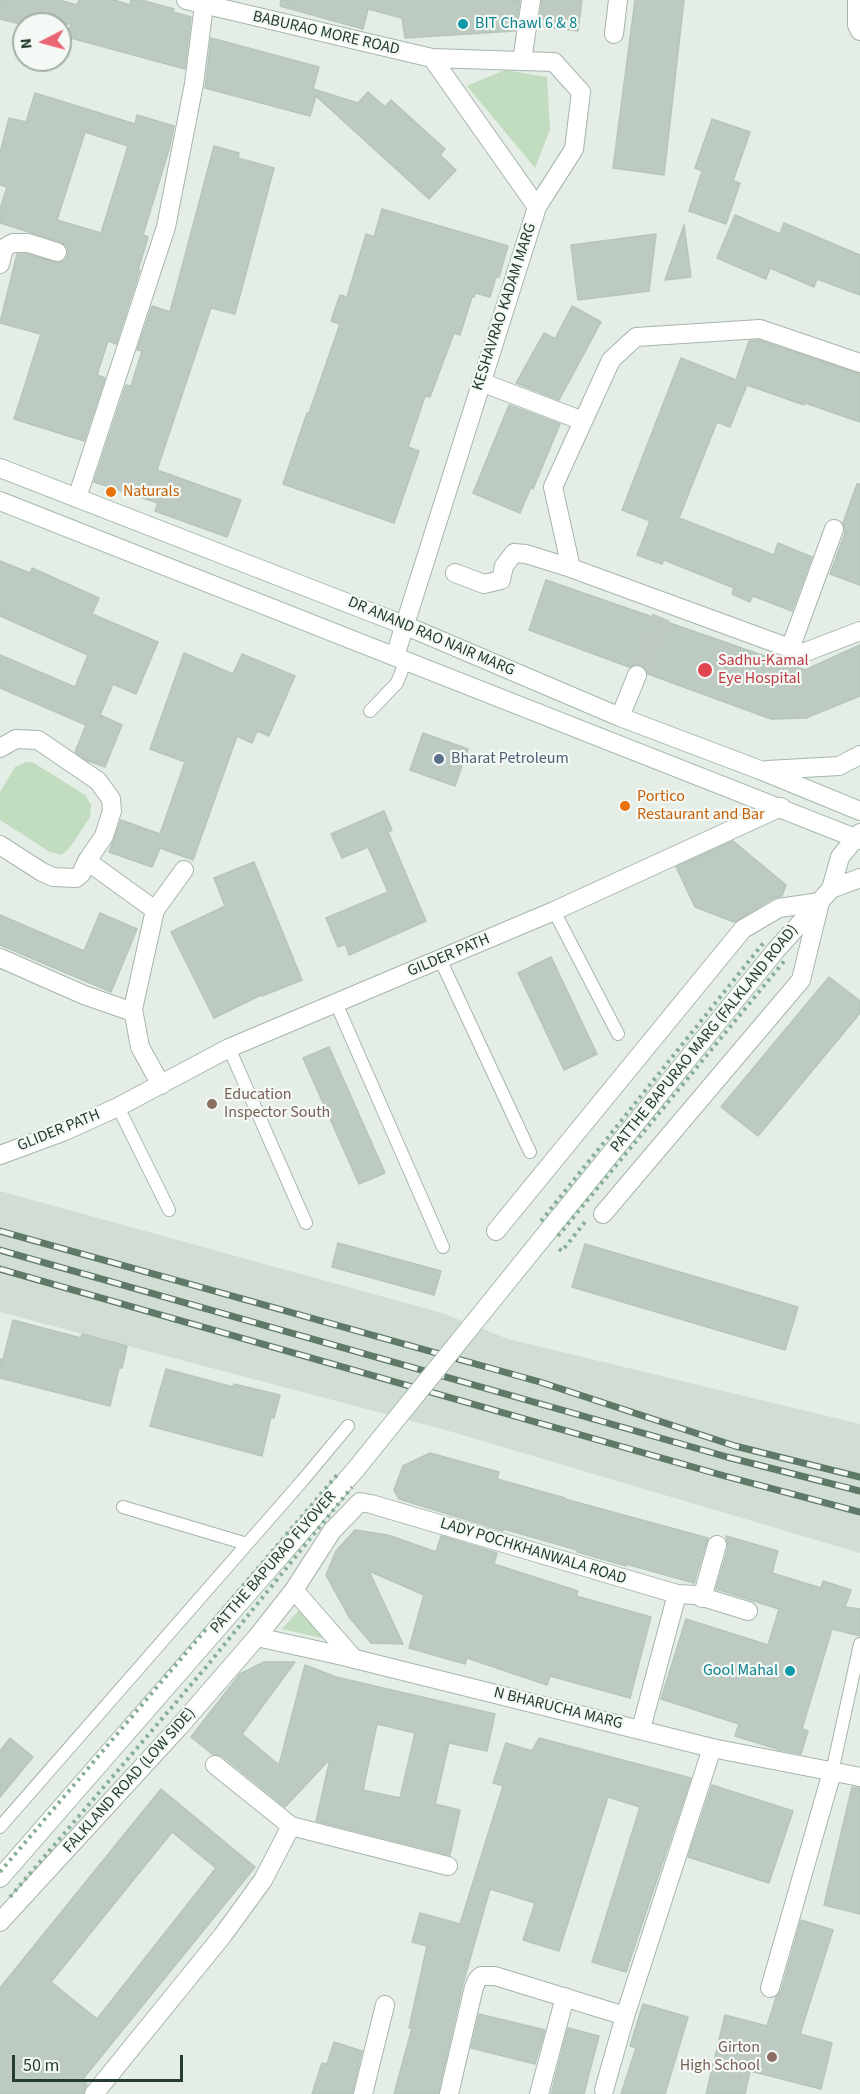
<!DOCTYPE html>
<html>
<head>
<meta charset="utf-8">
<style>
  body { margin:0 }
  #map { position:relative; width:860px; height:2094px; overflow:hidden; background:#e4ede6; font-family:"Source Sans 3",sans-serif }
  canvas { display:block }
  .north { position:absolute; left:12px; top:12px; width:60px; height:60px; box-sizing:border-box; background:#f4f9f5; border:2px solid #a1aea5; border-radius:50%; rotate:264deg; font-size:16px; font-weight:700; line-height:24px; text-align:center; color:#243d2e }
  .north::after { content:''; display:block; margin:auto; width:21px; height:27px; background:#ea6573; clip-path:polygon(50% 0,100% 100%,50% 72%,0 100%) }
  .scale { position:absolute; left:12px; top:2055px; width:171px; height:27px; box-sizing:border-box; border:3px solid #243d2e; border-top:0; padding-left:8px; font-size:18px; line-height:21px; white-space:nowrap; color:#243d2e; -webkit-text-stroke:4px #f4f9f5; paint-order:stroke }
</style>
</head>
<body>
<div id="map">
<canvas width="860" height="2094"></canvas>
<div class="north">N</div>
<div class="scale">50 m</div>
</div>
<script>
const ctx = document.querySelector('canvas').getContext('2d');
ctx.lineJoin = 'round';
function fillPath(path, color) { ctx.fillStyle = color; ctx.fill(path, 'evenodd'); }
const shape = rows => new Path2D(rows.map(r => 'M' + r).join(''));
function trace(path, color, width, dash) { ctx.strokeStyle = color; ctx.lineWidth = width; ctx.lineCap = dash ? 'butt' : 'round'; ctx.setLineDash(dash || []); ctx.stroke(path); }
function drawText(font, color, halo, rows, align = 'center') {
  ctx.font = font + ' "Source Sans 3",sans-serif'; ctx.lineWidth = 4.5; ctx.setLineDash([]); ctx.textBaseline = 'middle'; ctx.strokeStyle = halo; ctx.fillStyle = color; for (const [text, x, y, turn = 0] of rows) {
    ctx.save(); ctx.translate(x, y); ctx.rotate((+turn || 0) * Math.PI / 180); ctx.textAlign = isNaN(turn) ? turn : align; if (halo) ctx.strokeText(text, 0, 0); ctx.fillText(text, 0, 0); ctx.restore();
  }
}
fillPath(shape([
  [0,1191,442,1313,508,1339,860,1424,860,1553,442,1429,0,1312]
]), '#d2ddd4');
fillPath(shape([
  [505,70,547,77,550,129,535,168,467,86],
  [26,762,34,763,85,795,91,805,90,817,71,846,62,855,50,852,0,820,0,792,15,767],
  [308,1600,330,1640,282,1629]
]), '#c1dcbe');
const building = shape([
  [0,0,59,0,77,5,79,0,114,0,130,5,131,0,141,0,174,9,173,12,191,17,185,69,67,37,71,24,20,24,0,19,0,0],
  [281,0,520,0,515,31,405,38,402,18,368,9,363,29,280,6,281,0],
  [542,0,582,0,578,31,539,26,542,0],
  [635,0,684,0,664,175,613,168,635,0],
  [211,38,319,67,313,89,358,103,368,92,385,107,391,100,445,149,440,155,456,170,429,199,316,96,310,116,205,88,211,38],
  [35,93,135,124,137,115,174,126,170,146,143,235,148,237,138,270,140,270,116,344,108,341,97,375,105,378,84,441,14,419,41,334,0,323,17,254,26,254,59,263,65,260,68,255,68,249,61,242,0,223,0,209,7,187,0,185,0,153,9,118,26,122,35,93],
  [85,132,128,146,101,233,57,220,85,132],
  [712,119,750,132,733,181,740,183,726,224,689,211,702,171,695,168,712,119],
  [214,146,239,153,238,158,274,168,235,314,211,308,157,470,241,500,227,537,155,511,158,503,94,482,126,385,131,386,142,351,137,350,152,306,170,312,214,146],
  [382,209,508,246,499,277,496,277,490,297,475,293,474,297,472,297,460,335,454,333,430,397,425,396,408,447,419,451,394,523,283,484,307,413,309,413,340,324,331,321,340,295,347,297,366,234,374,237,382,209],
  [735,215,780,234,784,223,860,255,860,295,817,279,814,287,770,268,766,279,717,258,735,215],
  [684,225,691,277,665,280,684,225],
  [656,234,649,291,578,300,571,245,656,234],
  [572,306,601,322,559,400,516,383,544,333,555,339,572,306],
  [758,340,860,374,860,422,805,403,804,405,747,385,730,427,717,422,679,518,774,555,778,543,812,557,792,611,753,596,750,602,732,594,734,588,664,560,662,564,637,555,650,521,622,510,681,358,736,380,749,341,758,340],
  [509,405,560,424,533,489,531,487,520,513,473,493,509,405],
  [857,484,860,484,860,585,830,574,845,533,843,523,857,484],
  [0,561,30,573,32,568,99,598,92,614,158,642,136,694,113,684,100,715,122,725,105,767,86,760,75,752,86,725,0,688,0,655,75,687,88,655,0,616,0,561],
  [546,580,805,670,860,645,860,696,806,718,771,719,648,674,645,668,641,664,635,664,629,667,529,630,546,580],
  [184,653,233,674,242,654,295,676,269,736,257,731,252,743,237,736,193,860,160,848,152,867,109,852,121,820,160,834,185,762,150,749,184,653],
  [423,733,468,749,455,786,410,770,423,733],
  [384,811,392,830,388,832,426,921,349,955,345,944,338,947,326,918,388,892,368,847,342,858,331,834,384,811],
  [733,841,786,885,782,896,773,898,734,922,695,907,676,867,733,841],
  [254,862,302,980,262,996,261,995,214,1018,171,932,225,906,214,878,254,862],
  [100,913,137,929,111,992,0,945,0,915,84,951,100,913],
  [551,957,597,1054,564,1070,518,973,551,957],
  [829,977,860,1001,860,1013,758,1136,721,1107,829,977],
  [329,1047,385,1173,359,1184,303,1058,329,1047],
  [338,1243,441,1271,434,1295,332,1267,338,1243],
  [585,1244,798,1307,785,1350,572,1287,585,1244],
  [13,1320,81,1338,82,1334,127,1346,122,1368,119,1368,110,1406,0,1378,0,1359,3,1360,13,1320],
  [166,1369,233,1387,234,1384,280,1395,274,1418,271,1417,262,1456,150,1426,166,1369],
  [430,1453,499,1472,497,1479,565,1498,565,1499,708,1538,694,1583,626,1564,626,1566,577,1552,577,1550,504,1529,503,1531,399,1499,394,1490,403,1466,430,1453],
  [355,1530,388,1535,436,1552,441,1536,497,1553,494,1564,578,1591,576,1596,651,1617,630,1698,550,1676,547,1685,467,1658,465,1664,409,1648,424,1595,369,1571,403,1644,371,1643,349,1617,326,1575,336,1551,355,1530],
  [726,1536,778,1551,772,1573,821,1588,823,1581,851,1590,845,1607,860,1609,860,1636,832,1629,802,1729,808,1731,801,1754,780,1750,735,1736,739,1724,661,1699,686,1619,768,1645,779,1609,716,1589,728,1548,726,1536],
  [264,1662,295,1662,242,1734,279,1765,305,1665,336,1677,495,1714,487,1751,449,1743,435,1804,460,1810,450,1855,316,1821,330,1759,285,1807,222,1756,212,1754,191,1737,240,1674,264,1662],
  [377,1724,415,1733,400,1798,363,1790,377,1724],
  [10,1738,33,1757,0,1797,0,1751,10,1738],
  [539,1738,691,1778,626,1972,592,1962,640,1807,608,1797,559,1951,523,1940,535,1903,490,1889,463,1984,438,2094,394,2094,412,2028,409,2028,427,1946,412,1942,420,1913,460,1924,503,1786,493,1783,506,1743,532,1751,539,1738],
  [712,1785,793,1811,769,1883,688,1857,712,1785],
  [852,1787,860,1788,860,1914,824,1905,852,1787],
  [161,1789,255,1867,82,2080,87,2084,83,2094,0,2094,0,1988,161,1789],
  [172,1832,216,1868,97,2019,51,1982,172,1832],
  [801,1920,833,1930,800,2034,832,2043,821,2089,750,2071,745,2094,706,2094,725,2015,767,2026,776,1997,781,1991,801,1920],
  [643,2004,688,2017,665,2094,621,2094,636,2048,630,2046,643,2004],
  [479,2014,545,2030,535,2064,471,2048,479,2014],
  [568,2028,599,2036,589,2074,584,2094,551,2094,568,2028],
  [334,2042,362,2051,352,2094,312,2094,322,2063,327,2064,334,2042]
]);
fillPath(building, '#bccac1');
trace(building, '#b7c6ba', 1.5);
trace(shape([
  [637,675,661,617]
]), '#becac1', 18, [18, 9]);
const service = shape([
  [370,711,397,683,406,660],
  [554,911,618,1034],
  [440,959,530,1152],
  [336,1003,443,1247],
  [229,1048,306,1223],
  [118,1107,169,1210],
  [123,1507,247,1544],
  [832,1772,860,1644],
  [0,1827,303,1480,348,1426]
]);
const minor = shape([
  [186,0,432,58,537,207],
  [857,0,857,25,860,31],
  [614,34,618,0],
  [432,58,522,61],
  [0,264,4,248,13,243,28,243,57,252],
  [860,363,760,329,636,337,611,360,553,487,571,568,803,653,860,631],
  [481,382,583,421],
  [77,498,166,227,194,84,204,5],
  [455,573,484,584,501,580,504,566,514,553,526,554,571,568],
  [790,649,834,529],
  [395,656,537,207,574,149,581,92,554,62,522,61,531,0],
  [620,717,637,675],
  [0,748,16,739,38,740,98,781,111,799,112,811,104,836,87,861],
  [0,845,42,872,53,877,76,878,81,874,87,861,155,910,133,1009,140,1047,161,1085],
  [155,910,184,870],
  [0,958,84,995,133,1012],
  [0,1155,65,1131,118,1107,229,1048,554,911,781,807],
  [496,1231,743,929,779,908,820,902,801,980,603,1214],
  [294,1590,354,1659],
  [677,1594,696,1595,748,1611],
  [702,1598,717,1545],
  [257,1637,294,1590,332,1531,360,1502,371,1504,677,1594,641,1729],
  [215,1765,291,1826,448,1866],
  [770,1988,832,1772],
  [604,2090,625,2016],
  [94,2094,223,1935,263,1880,291,1826],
  [363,2094,385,2005],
  [449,2094,474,1987,477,1980,481,1976,495,1976,625,2016,712,1748],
  [539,2094,565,1997]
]);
const tertiary = shape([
  [0,1922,179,1727,257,1637,343,1656,712,1748,860,1777]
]);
const secondary = shape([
  [0,468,404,625,620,717,760,770,860,811],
  [0,501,860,840],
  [767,770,839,766,860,755],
  [831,889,860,878],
  [540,1241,776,950,831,889,840,857,860,833],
  [0,1878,356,1469]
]);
trace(service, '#a7b5ab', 14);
trace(minor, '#a7b5ab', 20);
trace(tertiary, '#a7b5ab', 20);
trace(secondary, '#a3b8aa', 20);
trace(shape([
  [559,1249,562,1251,585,1222]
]), '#86ae94', 4, [3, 4.5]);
trace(service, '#fff', 12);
trace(minor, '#fff', 18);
trace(tertiary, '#fff', 18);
trace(secondary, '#fff', 18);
const rail = shape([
  [0,1231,540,1382,735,1446,860,1477],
  [0,1250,727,1457,860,1491],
  [0,1269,721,1475,860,1512]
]);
trace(rail, '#5f7969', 7);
trace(rail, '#f4f9f5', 4.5, [14]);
const secondaryBridge = shape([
  [356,1469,540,1241]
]);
trace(secondaryBridge, '#a3b8aa', 20, []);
trace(shape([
  [541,1221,765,941],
  [558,1236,786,959],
  [0,1872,337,1475],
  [10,1897,207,1666,352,1487]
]), '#86ae94', 4, [3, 4.5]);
trace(secondaryBridge, '#fff', 18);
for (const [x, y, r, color] of [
  [463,24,6,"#0f9aa8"],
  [111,492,6,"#e8710a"],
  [705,670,8,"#e0444e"],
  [439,759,6,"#5c6f8a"],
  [625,806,6,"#e8710a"],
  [212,1104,6,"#8d6e63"],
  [790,1671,6,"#0f9aa8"],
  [772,2057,6,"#8d6e63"]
]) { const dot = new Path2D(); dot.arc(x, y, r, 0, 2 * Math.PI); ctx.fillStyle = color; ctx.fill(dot); trace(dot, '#f4f9f5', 2); }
drawText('16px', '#0d838f', '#f4f9f5', [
  ["BIT Chawl 6 & 8",475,24],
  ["Gool Mahal",778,1671,"right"]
], 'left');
drawText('16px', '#243d2e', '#f4f9f5', [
  ["BABURAO MORE ROAD",326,34,13],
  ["KESHAVRAO KADAM MARG",505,307,-72],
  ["DR ANAND RAO NAIR MARG",431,637,23],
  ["GILDER PATH",449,956,-23],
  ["PATTHE BAPURAO MARG (FALKLAND ROAD)",705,1039,-51],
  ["GLIDER PATH",59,1131,-22],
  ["LADY POCHKHANWALA ROAD",533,1552,17],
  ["PATTHE BAPURAO FLYOVER",274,1563,-49],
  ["N BHARUCHA MARG",558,1709,14],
  ["FALKLAND ROAD (LOW SIDE)",130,1781,-48]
]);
drawText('16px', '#c56008', '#f4f9f5', [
  ["Naturals",123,492],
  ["Portico",637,797],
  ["Restaurant and Bar",637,815]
], 'left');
drawText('16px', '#be3a42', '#f4f9f5', [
  ["Sadhu-Kamal",718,661],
  ["Eye Hospital",718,679]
], 'left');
drawText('16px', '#4e5e75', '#f4f9f5', [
  ["Bharat Petroleum",451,759]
], 'left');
drawText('16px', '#785e54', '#f4f9f5', [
  ["Education",224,1095],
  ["Inspector South",224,1113],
  ["Girton",760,2048,"right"],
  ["High School",760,2066,"right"]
], 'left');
</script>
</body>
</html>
